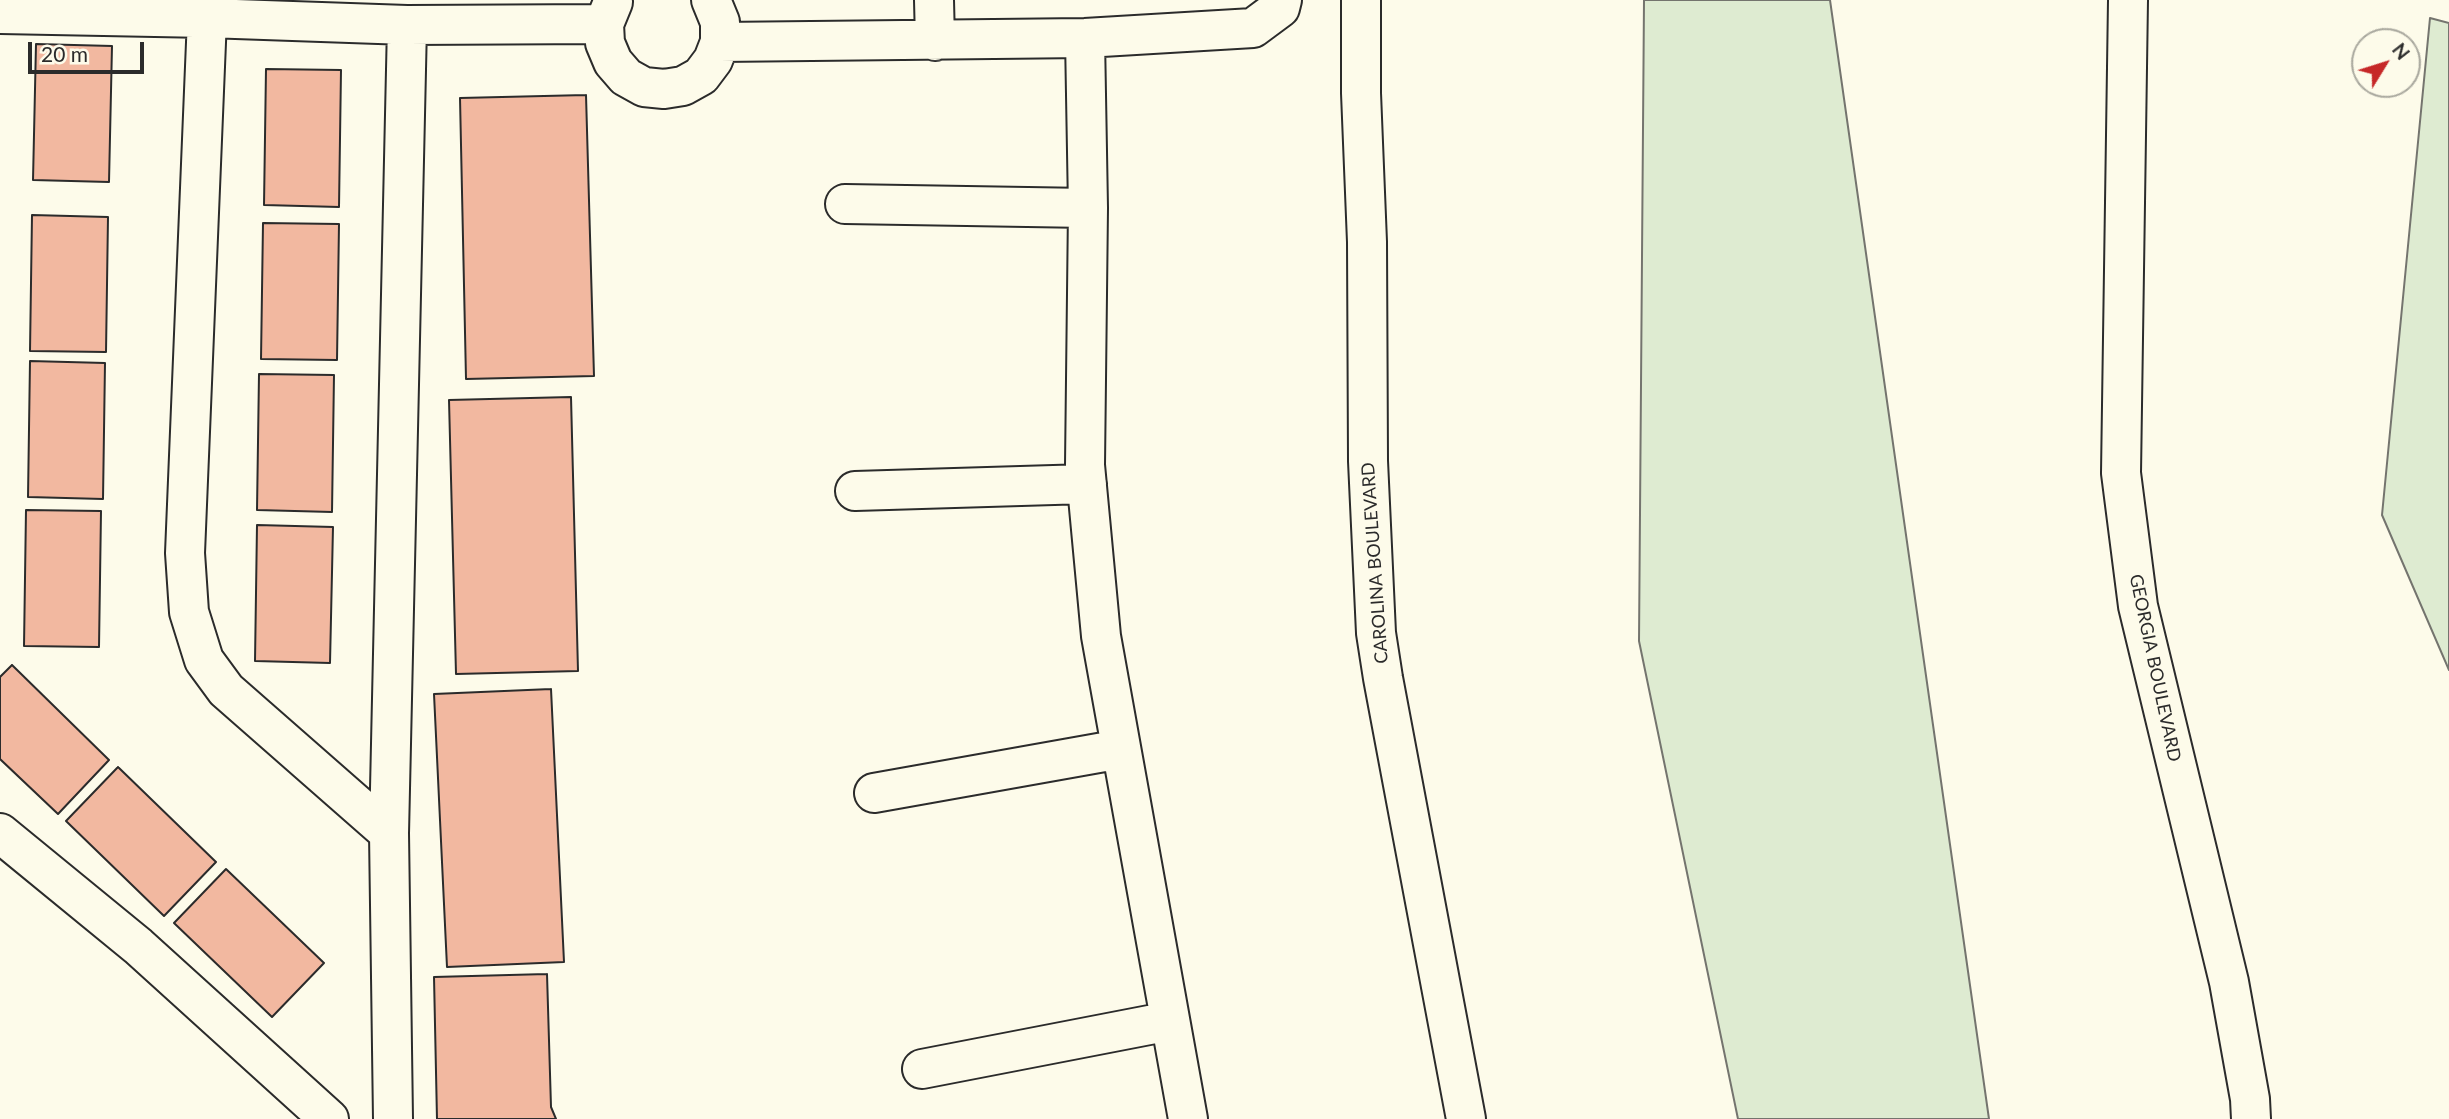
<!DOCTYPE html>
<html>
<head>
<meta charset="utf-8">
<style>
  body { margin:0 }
  #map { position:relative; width:2449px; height:1119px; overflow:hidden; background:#fdfbea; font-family:Lato,sans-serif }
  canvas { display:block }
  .north { position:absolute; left:2351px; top:28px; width:70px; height:70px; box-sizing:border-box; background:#fdfbea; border:2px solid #a9a89e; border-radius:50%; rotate:52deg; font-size:19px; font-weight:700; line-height:28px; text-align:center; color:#2b2b2b }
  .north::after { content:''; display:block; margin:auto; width:24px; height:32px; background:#c62828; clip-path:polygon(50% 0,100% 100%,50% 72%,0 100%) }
  .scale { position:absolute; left:28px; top:42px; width:116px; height:32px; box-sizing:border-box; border:4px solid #2b2b2b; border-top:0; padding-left:9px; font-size:21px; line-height:24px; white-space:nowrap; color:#2b2b2b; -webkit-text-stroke:5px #fdfbea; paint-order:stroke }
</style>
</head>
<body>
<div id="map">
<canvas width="2449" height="1119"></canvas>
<div class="north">N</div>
<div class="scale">20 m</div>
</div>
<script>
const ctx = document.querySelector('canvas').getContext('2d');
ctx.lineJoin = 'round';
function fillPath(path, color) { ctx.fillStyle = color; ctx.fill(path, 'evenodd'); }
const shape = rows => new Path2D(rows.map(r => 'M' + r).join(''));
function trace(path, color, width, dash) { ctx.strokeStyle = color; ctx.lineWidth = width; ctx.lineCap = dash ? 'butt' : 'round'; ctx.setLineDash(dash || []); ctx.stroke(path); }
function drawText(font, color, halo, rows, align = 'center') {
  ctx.font = font + ' Lato,sans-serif'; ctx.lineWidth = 5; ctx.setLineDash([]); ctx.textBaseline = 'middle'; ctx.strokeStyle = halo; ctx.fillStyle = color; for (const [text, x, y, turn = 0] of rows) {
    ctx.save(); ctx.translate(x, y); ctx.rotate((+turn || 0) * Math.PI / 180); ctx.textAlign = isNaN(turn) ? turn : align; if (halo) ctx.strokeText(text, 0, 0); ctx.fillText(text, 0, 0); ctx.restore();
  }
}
const green = shape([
  [1644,0,1830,0,1989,1119,1738,1119,1639,641,1644,0],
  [2430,18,2449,23,2449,670,2382,515,2430,18]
]);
fillPath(green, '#deebd1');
trace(green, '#74746e', 2);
const building = shape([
  [36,44,112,46,109,182,33,180,36,44],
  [266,69,341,70,339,207,264,205,266,69],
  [586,95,594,376,466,379,460,98,586,95],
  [32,215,108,217,106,352,30,351,32,215],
  [263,223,339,224,337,360,261,359,263,223],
  [30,361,105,363,103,499,28,497,30,361],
  [259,374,334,375,332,512,257,510,259,374],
  [571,397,578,671,456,674,449,400,571,397],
  [26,510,101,511,99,647,24,646,26,510],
  [257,525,333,527,330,663,255,661,257,525],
  [12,665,109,760,58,814,0,759,0,677,12,665],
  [551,689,564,962,447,967,434,694,551,689],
  [118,767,216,862,164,916,66,821,118,767],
  [226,869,324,963,272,1017,174,923,226,869],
  [547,974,551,1107,556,1119,437,1119,434,977,547,974]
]);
fillPath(building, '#f2b8a0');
trace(building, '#2b2b2b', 2);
const minor = shape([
  [934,0,935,41],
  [1361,0,1361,93,1367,242,1368,461,1376,633,1383,678,1466,1119],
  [2128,0,2121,473,2138,606,2229,982,2250,1099,2251,1119],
  [613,2,604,24,605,43,613,62,626,77,644,87,664,89,683,86,701,76,713,60,720,42,720,22,711,0],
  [0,14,207,18,407,25,604,24],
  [207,18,185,553,189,612,204,660,226,690,389,833],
  [1085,38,1088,208,1085,465,1101,636,1188,1119],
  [720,42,1085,38,1253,28,1280,8,1282,0],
  [845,204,1088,208],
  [855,491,1087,484],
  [874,793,1121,749],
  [0,833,138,946,329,1119],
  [922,1069,1170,1021],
  [393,1119,389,833,407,25]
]);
trace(minor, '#2b2b2b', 42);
trace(minor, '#fdfbea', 38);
drawText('18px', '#2b2b2b', '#fdfbea', [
  ["CAROLINA BOULEVARD",1375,563,-94],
  ["GEORGIA BOULEVARD",2155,668,78]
]);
</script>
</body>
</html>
